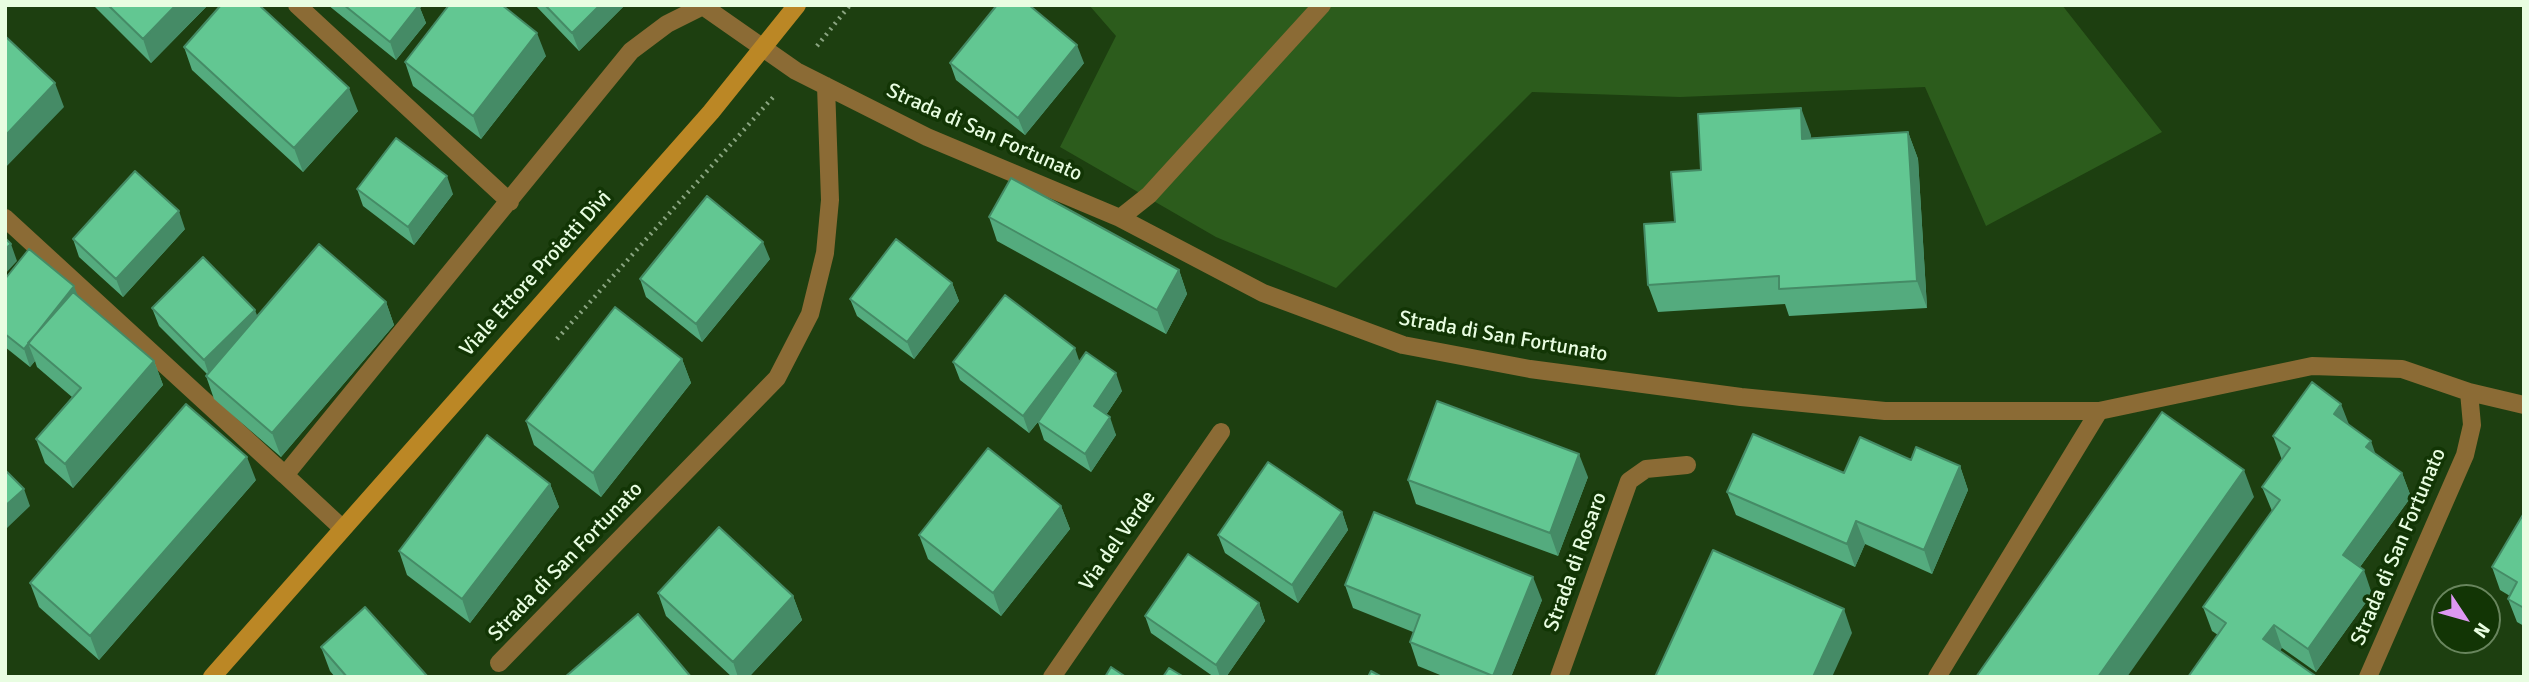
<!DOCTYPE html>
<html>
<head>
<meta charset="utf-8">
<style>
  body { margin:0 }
  #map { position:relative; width:2529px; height:682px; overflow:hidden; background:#1d3f10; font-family:Signika,sans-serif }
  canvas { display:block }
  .frame { position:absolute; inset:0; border:7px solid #e8fde1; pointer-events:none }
  .north { position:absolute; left:2431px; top:584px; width:70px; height:70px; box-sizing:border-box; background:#123505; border:2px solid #68855d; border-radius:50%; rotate:126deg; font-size:19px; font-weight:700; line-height:28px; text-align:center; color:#e8fde1 }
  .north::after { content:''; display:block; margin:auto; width:24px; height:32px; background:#de98f2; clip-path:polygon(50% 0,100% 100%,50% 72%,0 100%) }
</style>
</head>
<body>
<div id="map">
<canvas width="2529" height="682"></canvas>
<div class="frame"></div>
<div class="north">N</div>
</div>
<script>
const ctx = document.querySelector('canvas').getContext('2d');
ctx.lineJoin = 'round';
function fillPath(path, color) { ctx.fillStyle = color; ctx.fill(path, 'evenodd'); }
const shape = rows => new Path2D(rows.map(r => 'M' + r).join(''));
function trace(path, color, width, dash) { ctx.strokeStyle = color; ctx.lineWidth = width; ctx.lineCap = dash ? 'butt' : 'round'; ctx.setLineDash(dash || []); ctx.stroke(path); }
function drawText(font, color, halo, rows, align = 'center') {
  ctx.font = font + ' Signika,sans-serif'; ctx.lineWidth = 7; ctx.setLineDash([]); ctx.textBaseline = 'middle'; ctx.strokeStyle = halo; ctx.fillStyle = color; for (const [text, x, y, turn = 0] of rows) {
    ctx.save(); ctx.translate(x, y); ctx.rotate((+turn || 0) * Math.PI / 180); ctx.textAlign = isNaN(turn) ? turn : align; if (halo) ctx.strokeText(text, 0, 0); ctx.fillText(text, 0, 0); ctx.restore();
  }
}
fillPath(shape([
  [1089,5,2062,5,2162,132,1986,226,1925,87,1680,97,1532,92,1336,288,1216,237,1060,147,1116,36]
]), '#2c5c1c');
trace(shape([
  [817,46,850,5],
  [557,339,775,95]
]), '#8aa581', 4.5, [2, 5]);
trace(shape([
  [297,5,510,202],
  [5,218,285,475],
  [1120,218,1149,195,1322,5],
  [342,528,285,475,631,51,667,24,703,6,796,71,927,137,1120,218,1263,293,1403,345,1530,369,1741,397,1885,411,2099,411,2312,366,2402,369,2469,392,2524,405],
  [499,663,777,378,810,314,825,253,830,200,826,86],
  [1052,677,1221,432],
  [1559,677,1629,481,1646,469,1687,465],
  [1937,677,2099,411],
  [2368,677,2465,455,2472,425,2469,392]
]), '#8b6b35', 18);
trace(shape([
  [212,677,711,112,797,5]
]), '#bb8725', 18);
fillPath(shape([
  [93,5,208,5,151,63],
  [328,5,423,5,420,8,426,23,396,60],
  [535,5,625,5,579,51],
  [184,47,358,111,303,172,192,70],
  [546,56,481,139,413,86,405,62],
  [950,63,1084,63,1025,135,956,80],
  [1908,132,1918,159,1927,308,1789,316,1785,304,1658,312,1648,285,1675,222,1701,170,1811,135,1811,138],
  [357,189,453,194,414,245,363,206],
  [989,217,1179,270,1187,294,1166,334,997,241],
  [185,229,123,297,79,257,73,239],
  [770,259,702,342,646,297,640,279],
  [5,279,78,296,154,361,163,385,73,488,45,463,36,439,72,397,37,367,35,361,30,367,5,347],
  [952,283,959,301,914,359,857,316,850,299],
  [386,302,394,325,281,457,214,399,206,376,207,374,159,326,152,308,257,316],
  [682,359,691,383,601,497,534,445,526,421],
  [1080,361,1122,391,1106,415,1116,435,1091,472,1044,440,1038,422,1029,433,960,380,953,362],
  [2349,425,2376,454,2402,473,2411,497,2360,567,2372,594,2316,672,2282,648,2218,635,2212,631,2203,607,2272,511,2262,487,2282,460,2273,436],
  [1911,460,1960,466,1968,490,1932,574,1865,544,1855,567,1736,515,1727,492,1844,473],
  [1588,477,1558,556,1416,504,1408,480],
  [256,480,99,660,39,607,30,583],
  [550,484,559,507,470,623,407,575,399,551],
  [1061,506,1070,529,1001,616,928,559,919,535],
  [1342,512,1348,530,1298,603,1225,553,1218,535],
  [2524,513,2524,626,2517,622,2508,599,2510,596,2500,590,2492,567],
  [1345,585,1542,600,1511,677,1445,677,1418,666,1410,642,1413,632,1353,608],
  [658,593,793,596,802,620,749,677,732,677,666,616],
  [1259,603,1265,621,1226,677,1214,677,1151,633,1145,616],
  [321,647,428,677,335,677,330,671]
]), '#54ab7e');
fillPath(shape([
  [176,5,208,5,151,63,143,39],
  [412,5,423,5,420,8,426,23,396,60,390,42],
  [600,5,625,5,579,51,572,33],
  [537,33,546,56,481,139,473,116],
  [1077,45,1084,63,1025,135,1018,118],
  [55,83,64,107,5,168,5,136],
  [349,88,358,111,303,172,294,148],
  [1801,108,1811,135,1812,166,1802,139],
  [1908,132,1918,159,1927,308,1917,281],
  [447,176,453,194,414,245,408,227],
  [179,211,185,229,123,297,116,279],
  [763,242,770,259,702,342,696,324],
  [11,244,17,261,5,274,5,249],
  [1179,270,1187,294,1166,334,1157,310],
  [952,283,959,301,914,359,907,342],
  [74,286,81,304,28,343,35,361,30,367,24,349],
  [386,302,394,325,281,457,272,433],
  [255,310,262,328,210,378,204,360],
  [1075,348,1081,366,1029,433,1023,416],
  [682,359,691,383,601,497,593,473],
  [154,361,163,385,73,488,65,464],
  [1116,373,1122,391,1100,424,1094,406],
  [2341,404,2350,427,2334,414],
  [1110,417,1116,435,1091,472,1085,454],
  [2371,441,2379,464,2366,447],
  [1579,454,1588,477,1558,556,1550,533],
  [247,457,256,480,99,660,90,636],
  [1960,466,1968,490,1932,574,1924,550],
  [2244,470,2254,497,2127,677,2098,677],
  [2402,473,2411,497,2351,579,2343,555],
  [550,484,559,507,470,623,462,599],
  [24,489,30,506,7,528,5,524,5,506],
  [1061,506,1070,529,1001,616,993,593],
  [1342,512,1348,530,1298,603,1292,585],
  [1856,521,1865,544,1855,567,1847,544],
  [2364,570,2372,594,2316,672,2308,649],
  [1533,577,1542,600,1511,677,1493,677],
  [793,596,802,620,749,677,738,677,733,662],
  [1259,603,1265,621,1226,677,1220,677,1216,665],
  [1844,609,1852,633,1832,677,1813,677],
  [2274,625,2282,648,2272,663,2263,639]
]), '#458b66');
const building = shape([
  [108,5,176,5,143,39,108,5],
  [221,5,259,5,349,88,294,148,184,47,221,5],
  [344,5,419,5,390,42,344,5],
  [449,5,502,5,537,33,473,116,405,62,449,5],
  [545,5,600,5,572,33,545,5],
  [997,5,1029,5,1077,45,1018,118,950,63,997,5],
  [5,36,55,83,5,136,5,36],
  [1801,108,1802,139,1908,132,1917,281,1779,289,1779,276,1648,285,1644,224,1675,222,1671,172,1701,170,1698,114,1801,108],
  [396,138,447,176,408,227,357,189,396,138],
  [135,171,179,211,116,279,73,239,135,171],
  [1011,178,1179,270,1157,310,989,217,1011,178],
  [707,196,763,242,696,324,640,279,707,196],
  [5,238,11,244,5,249,5,238],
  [896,239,952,283,907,342,850,299,896,239],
  [319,244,386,302,272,433,206,376,319,244],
  [29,249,74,286,24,349,5,334,5,279,29,249],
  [203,257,255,310,204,360,152,308,203,257],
  [73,292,154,361,65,464,36,439,81,388,28,343,73,292],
  [1005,295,1075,348,1023,416,953,362,1005,295],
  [615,307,682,359,593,473,526,421,615,307],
  [1086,352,1116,373,1094,406,1110,417,1085,454,1038,422,1086,352],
  [2312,382,2341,404,2334,414,2371,441,2366,447,2402,473,2343,555,2364,570,2308,649,2274,625,2263,639,2317,677,2188,677,2226,623,2203,607,2280,500,2262,487,2290,448,2273,436,2312,382],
  [1437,401,1579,454,1550,533,1408,480,1437,401],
  [186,404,247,457,90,636,30,583,186,404],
  [2162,412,2244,470,2098,677,1976,677,2162,412],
  [1753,434,1844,473,1860,437,1911,460,1916,447,1960,466,1924,550,1856,521,1847,544,1727,492,1753,434],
  [487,435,550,484,462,599,399,551,487,435],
  [988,448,1061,506,993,593,919,535,988,448],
  [1268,462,1342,512,1292,585,1218,535,1268,462],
  [5,470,24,489,5,506,5,470],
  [1374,512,1533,577,1493,676,1410,642,1420,615,1345,585,1374,512],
  [2524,513,2524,608,2508,599,2517,582,2492,567,2524,513],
  [719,527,793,596,733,662,658,593,719,527],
  [1713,550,1844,609,1813,677,1655,677,1713,550],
  [1188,554,1259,603,1216,665,1145,616,1188,554],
  [365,607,428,677,347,677,321,647,365,607],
  [638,614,691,677,565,677,638,614],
  [1111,667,1126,677,1105,677,1111,667],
  [1169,668,1184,677,1163,677,1169,668],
  [1371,671,1382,677,1368,677,1371,671]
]);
fillPath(building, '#62c792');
trace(building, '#458b66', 2);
drawText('21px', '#e8fde1', '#123505', [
  ["Strada di San Fortunato",984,133,24],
  ["Viale Ettore Proietti Divi",536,274,-48],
  ["Strada di San Fortunato",1503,337,10],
  ["Via del Verde",1118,541,-55],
  ["Strada di San Fortunato",2399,547,-67],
  ["Strada di San Fortunato",566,562,-46],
  ["Strada di Rosaro",1576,562,-70]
]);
</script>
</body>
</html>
